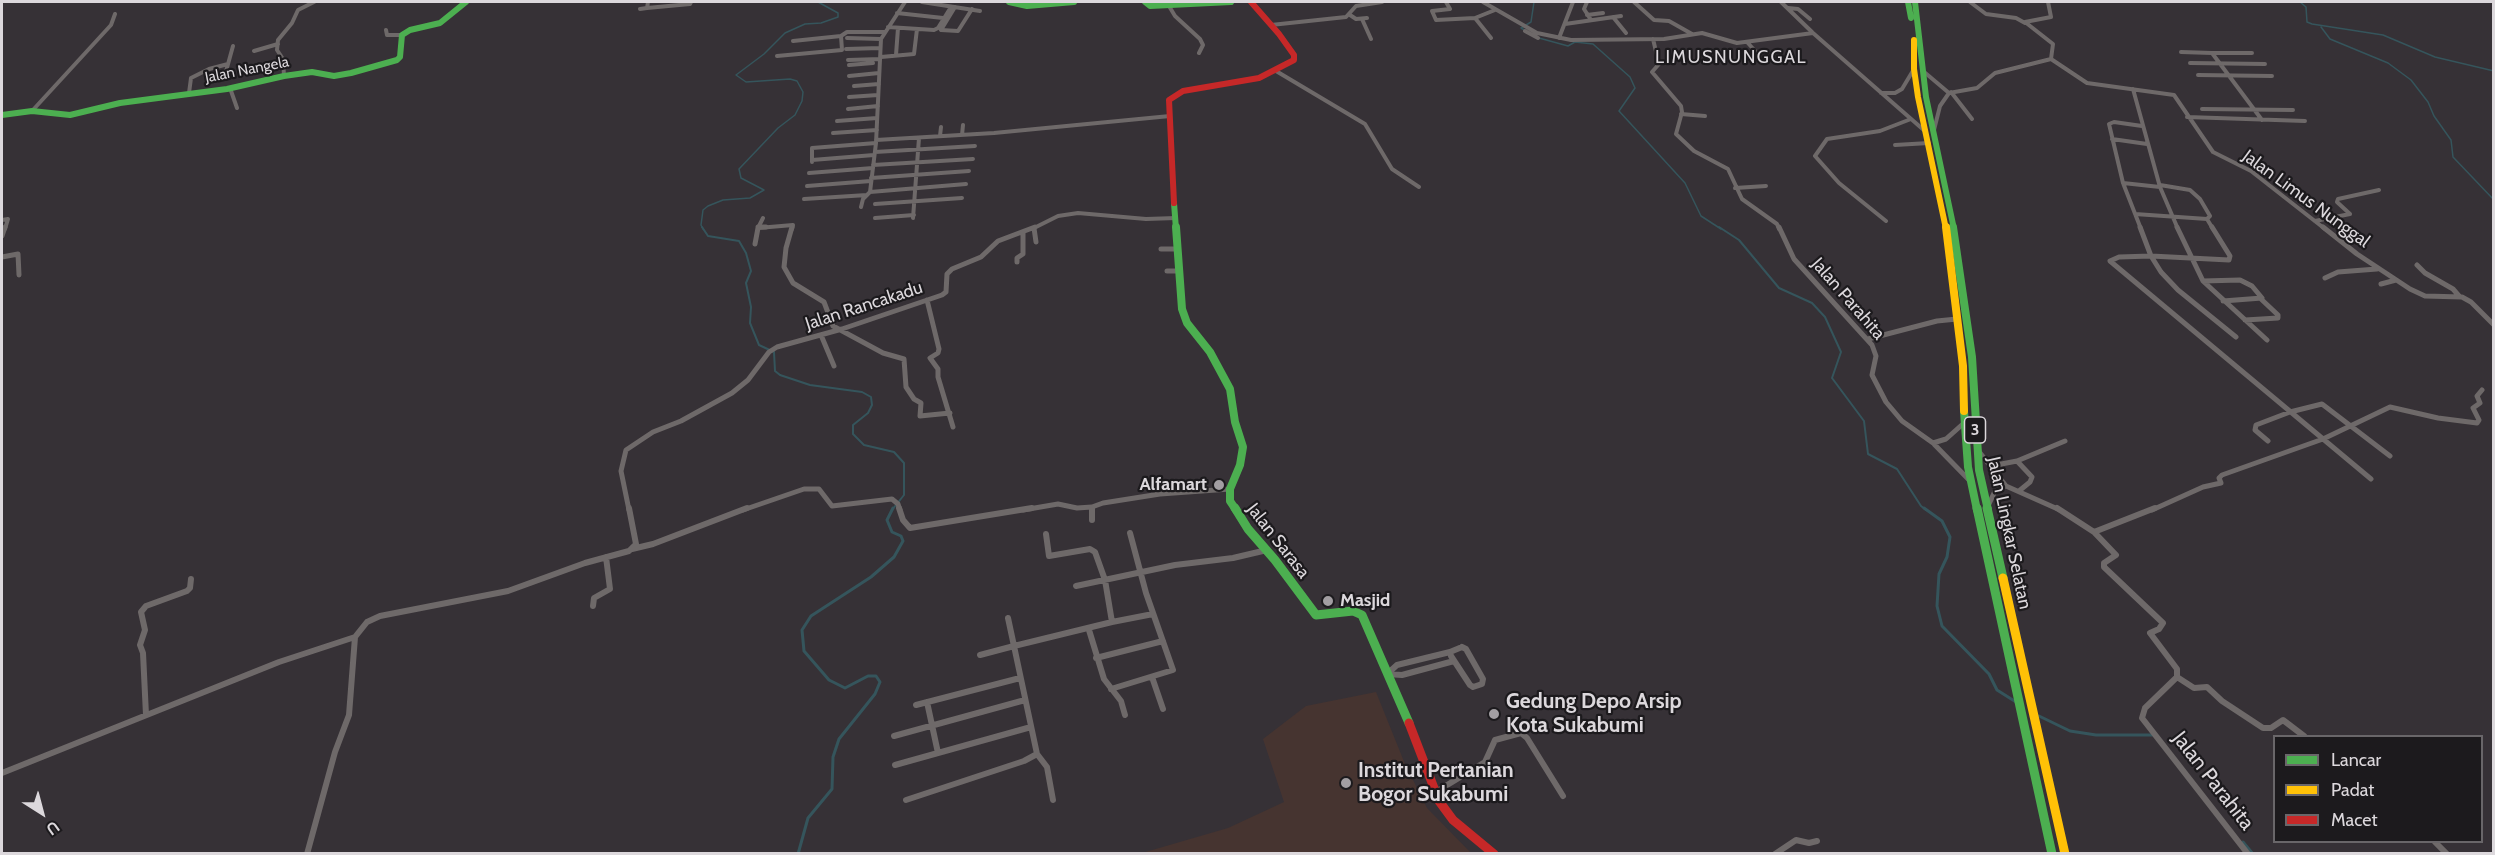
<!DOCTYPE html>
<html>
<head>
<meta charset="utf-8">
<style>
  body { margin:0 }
  #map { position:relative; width:2495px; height:855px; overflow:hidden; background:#363136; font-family:Cabin,sans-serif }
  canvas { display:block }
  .frame { position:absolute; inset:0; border:3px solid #dcd8dc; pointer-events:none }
  .legend { position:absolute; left:2273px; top:735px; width:210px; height:108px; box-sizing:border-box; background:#1c1a1d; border:2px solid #696669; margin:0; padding:8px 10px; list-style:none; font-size:18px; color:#dcd8dc }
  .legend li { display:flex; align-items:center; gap:12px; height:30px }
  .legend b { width:30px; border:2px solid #696669 }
  .north { position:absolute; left:12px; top:783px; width:60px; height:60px; -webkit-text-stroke:4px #1c1a1d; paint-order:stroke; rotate:144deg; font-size:16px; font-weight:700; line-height:24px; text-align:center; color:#dcd8dc }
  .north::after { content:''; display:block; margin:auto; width:21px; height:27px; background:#dcd8dc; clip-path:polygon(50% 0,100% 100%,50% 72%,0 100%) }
</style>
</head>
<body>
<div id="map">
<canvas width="2495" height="855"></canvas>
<div class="frame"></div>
<ul class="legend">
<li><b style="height:8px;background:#4caf50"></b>Lancar</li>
<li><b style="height:8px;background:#ffc107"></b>Padat</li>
<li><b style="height:8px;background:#c62828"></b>Macet</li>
</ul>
<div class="north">U</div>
</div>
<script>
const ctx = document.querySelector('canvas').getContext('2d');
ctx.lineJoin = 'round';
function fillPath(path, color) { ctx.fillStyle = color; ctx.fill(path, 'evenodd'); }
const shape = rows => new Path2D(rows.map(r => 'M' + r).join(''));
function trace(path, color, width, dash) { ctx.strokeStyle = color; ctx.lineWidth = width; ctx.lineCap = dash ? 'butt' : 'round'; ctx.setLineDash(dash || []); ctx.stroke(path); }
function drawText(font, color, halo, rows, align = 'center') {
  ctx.font = font + ' Cabin,sans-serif'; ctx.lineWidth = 4.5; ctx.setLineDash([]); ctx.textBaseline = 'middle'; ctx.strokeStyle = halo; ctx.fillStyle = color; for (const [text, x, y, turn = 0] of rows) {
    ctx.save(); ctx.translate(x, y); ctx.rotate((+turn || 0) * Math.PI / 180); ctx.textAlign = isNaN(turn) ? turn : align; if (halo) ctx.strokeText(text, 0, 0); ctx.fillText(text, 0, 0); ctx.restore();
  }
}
fillPath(shape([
  [1376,692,1405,764,1427,808,1471,853,1142,853,1228,828,1284,802,1263,739,1306,706]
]), '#463430');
trace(shape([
  [2300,2,2306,7,2307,22,2312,24,2383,35,2435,57,2494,71],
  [2321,27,2330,39,2388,63,2411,80,2428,102,2434,116,2451,140,2453,157,2494,200],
  [1526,31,1521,28,1531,22,1534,2],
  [1539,38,1568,46,1575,42,1593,44,1630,77,1635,88,1619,111,1685,183,1701,216,1721,229],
  [703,229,701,225,703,210,708,206,723,200,750,198,764,190,741,178,739,169,778,128,795,115,802,101,803,92,797,81,790,79,746,82,736,75,764,54,785,33,805,24,821,23,838,17,838,13,818,2]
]), '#35555c', 1.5);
trace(shape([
  [702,227,708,236,739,241,746,253,751,271,746,283,751,307,750,323,759,345,774,352,775,371,780,375,810,385,862,392,871,397,872,405,868,413,853,425,853,434,864,445,894,452,904,463,904,495,892,510],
  [1719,227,1739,240,1779,288,1812,303,1825,317,1841,352,1832,378,1864,421,1868,454,1897,469,1921,506,1926,510]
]), '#35555c', 2);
trace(shape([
  [1924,508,1942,521,1950,537,1947,557,1939,574,1937,606,1942,626,1989,674,1997,690,2016,702],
  [2039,716,2070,731,2096,735,2152,735],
  [2243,842,2253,854],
  [798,854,808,818,832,789,833,757,839,739,875,694,880,682,876,676,868,676,845,688,829,680,804,651,802,630,811,616,871,577,894,557,903,541,901,536,892,532,887,520,893,508]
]), '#35555c', 3);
trace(shape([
  [922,2,980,11],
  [1446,2,1450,9,1432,11,1436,20,1475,18],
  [1483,2,1537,33,1571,40,1664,39,1702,33,1737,43,1813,33,1926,132],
  [1587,2,1584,9,1591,20],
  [1634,2,1654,20,1669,21,1692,34],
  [1781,2,1812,32],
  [1970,2,1986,14,2016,18,2025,23],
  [2048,2,2051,17,2025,22,2053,44,2051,59],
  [1169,6,1175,16,1200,39,1203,45,1199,53],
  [955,7,941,30,958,31,972,9],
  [647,8,690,4,691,2],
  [1788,8,1798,9,1810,19],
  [640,9,647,8,648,2],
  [897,13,943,18],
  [1350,15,1356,19,1367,18],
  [1587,15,1603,13],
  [1613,17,1626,33],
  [1362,19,1371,39],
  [1565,24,1621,16],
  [1271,25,1346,17,1356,6,1382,2],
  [888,27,934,30,938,28,951,7],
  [386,30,387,35,402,35],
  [1525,31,1538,38],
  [847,38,881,39],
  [1491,38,1475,18,1495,10],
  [1559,38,1573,2],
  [1653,39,1659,64,1652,72,1681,106,1682,112,1676,134,1694,151,1728,169,1742,199,1777,224,1779,229],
  [793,41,841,36],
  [1747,42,1756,52],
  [846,49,880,48],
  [254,51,278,44],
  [2181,52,2212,53],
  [2252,53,2212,53,2262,120],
  [896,55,898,28],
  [777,56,842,50,841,36,847,32,885,32],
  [881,57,914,54,917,29],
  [848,60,880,59],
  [2190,63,2265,64],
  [849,65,873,63],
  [1276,71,1365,124,1392,169,1419,187],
  [1923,71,1949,93,1977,88,1995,73,2051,59,2087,83,2174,95,2213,152,2251,171,2325,229],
  [2198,75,2272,76],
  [284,76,283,59,277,50,278,40,292,23,298,10,314,2],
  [849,76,879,73],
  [214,78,225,75,233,46],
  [854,86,879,84],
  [230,88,237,108],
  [2133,89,2160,187,2178,229],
  [1951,92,1972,119],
  [189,93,191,78,209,69,228,64],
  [1881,93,1895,93,1902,89,1914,69],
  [849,97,878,95],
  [848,109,878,106],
  [2202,109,2293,110],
  [32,111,111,25,115,14],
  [1681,114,1705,116],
  [2187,117,2305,121],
  [837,121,877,118],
  [1934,130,1940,106,1949,93],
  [833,133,877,130],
  [962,135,963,125],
  [940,136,941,127],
  [2112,139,2147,144],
  [876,140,994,133,1170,116],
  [1895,145,1929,143],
  [875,152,975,146],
  [812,160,874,155],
  [812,162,812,148,876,143],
  [873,165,973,159],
  [809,173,873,168],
  [871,178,969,171],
  [2123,183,2160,187],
  [2160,185,2190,190,2200,199,2210,216,2207,219],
  [807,186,871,181],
  [1735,188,1766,186],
  [870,192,966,184],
  [804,199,867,195],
  [875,204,962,198],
  [861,207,863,199,870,192,876,143,881,39,905,2],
  [2135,214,2207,219],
  [763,218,758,228,793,225,792,229],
  [875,218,914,215],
  [913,218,919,138],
  [2207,219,2213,229],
  [2,220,8,219,5,229],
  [1886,221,1839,183,1815,156,1827,139,1880,131,1911,119],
  [2315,221,2350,214,2337,202,2338,199,2379,190],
  [1032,229,1058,216,1078,213,1146,219,1176,218],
  [2141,229,2123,183,2109,124,2114,122,2142,126]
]), '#6e6969', 4);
trace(shape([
  [758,227,766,227],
  [792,227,786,248,784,267,793,283,824,302,833,326,883,353,904,359,906,387,914,399,921,403,920,416,950,413],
  [1779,227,1794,259,1872,345,1876,356,1872,375,1886,402,1902,421,1933,443,1972,483],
  [2140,227,2151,256,2161,272,2178,290,2236,337],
  [2177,227,2203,281,2267,340],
  [2212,227,2230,256,2229,260,2151,256,2119,257,2110,261,2371,479],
  [2323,227,2357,254,2410,289,2425,296,2462,297,2471,302,2494,325],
  [1034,228,1036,242],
  [2,236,5,227],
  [755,244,758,228],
  [1161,249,1177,249],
  [2,257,18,254,19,275],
  [1017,262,1017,258,1023,254,1023,233],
  [2417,265,2425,273,2453,289,2459,296],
  [1167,271,1178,271],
  [2325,278,2338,272,2377,269],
  [2203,281,2240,280,2252,286,2262,298,2223,301],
  [2381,284,2396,280],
  [927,300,939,349,938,353,930,358,938,369,938,377,953,427],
  [2245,320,2278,318,2278,315,2261,299],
  [821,335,834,366],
  [1868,339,1937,321,1957,319],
  [2268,441,2255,430,2256,425,2290,412,2322,404,2390,456],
  [1933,443,1946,439,1964,423],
  [1977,449,2006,486,2060,510],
  [2017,461,2065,441],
  [1991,466,2017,461,2032,477,2030,482,2019,491],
  [1988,506,1995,491,2006,486],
  [629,510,621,471,626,450,653,432,681,421,732,393,748,380,769,352,777,347,842,329,942,295,946,292,947,274,952,269,981,257,998,241,1035,227],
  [743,510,804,489,819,489,832,506,892,499,898,504,900,510],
  [1023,510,1058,504,1077,508,1092,507],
  [1092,510,1092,507,1103,503,1160,494,1230,489],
  [2152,510,2203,487,2221,483,2219,478,2222,475,2323,439,2390,407,2438,418,2477,423,2479,420,2473,408,2480,403,2477,396,2482,390]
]), '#6e6969', 5);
trace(shape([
  [899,508,903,520,910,528,1032,508],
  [1092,508,1092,520],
  [2057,508,2094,532,2116,555,2104,563,2104,567,2163,623,2159,629,2150,633,2177,669,2177,677,2145,708,2142,718,2248,854],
  [2094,532,2155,508],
  [1046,534,1049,556,1090,549,1095,552,1105,580,1112,622,1014,646,1037,754,1047,767,1053,800],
  [632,549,653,544,747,508],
  [1076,586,1175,565,1233,558,1267,550],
  [593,606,594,598,610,589,606,557],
  [1112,622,1153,614],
  [1089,630,1104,679,1121,701,1125,715],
  [1462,647,1466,649,1483,679,1482,684,1473,687,1470,685,1451,656,1450,652,1462,647],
  [980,655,1014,646,1008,618],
  [1096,658,1163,641],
  [1387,674,1402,675,1454,661],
  [1387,674,1397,665,1450,652],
  [1152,677,1163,709],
  [2177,677,2194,688,2207,687,2222,701,2263,728,2271,728,2283,720,2304,736],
  [1111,689,1173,670,1146,593,1130,533],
  [927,702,938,753],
  [916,705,1020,678],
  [146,715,143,653,140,645,145,630,141,612,146,606,187,591,190,588,191,579],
  [894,736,1025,700],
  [895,765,1031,727],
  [2,773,279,662,355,637],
  [1434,793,1485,762,1495,740,1521,733,1527,738,1563,796],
  [906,800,1024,761,1037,754],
  [2435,842,2447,854],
  [307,854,335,752,349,715,355,637,367,622,380,616,508,591,585,563,629,551,636,544,629,508],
  [1775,854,1796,840,1809,843,1817,841]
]), '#6e6969', 6);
trace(shape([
  [1009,2,1027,6,1074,2],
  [1145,2,1150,6,1231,2],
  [1908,2,1911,18],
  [1915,2,1926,97,1954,229],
  [2,115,32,111,70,115,120,103,227,89,284,76,312,72,334,76,351,73,397,60,400,57,402,35,410,30,440,23,466,2],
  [1174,203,1176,229]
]), '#4caf50', 6);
trace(shape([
  [1176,227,1182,309,1187,323,1210,352,1230,389,1235,422,1243,447,1240,465,1230,489,1230,501,1236,510],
  [1953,227,1972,357,1979,470,1988,510],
  [1964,411,1968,467,1977,510]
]), '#4caf50', 8);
trace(shape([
  [1235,508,1248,529,1275,560,1316,615,1353,611,1362,615,1409,723],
  [1977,508,2052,854],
  [1987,508,2003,578]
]), '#4caf50', 9);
trace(shape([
  [1914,40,1914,69,1918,97,1946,229]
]), '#ffc107', 6);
trace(shape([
  [1946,227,1963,366,1964,411]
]), '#ffc107', 8);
trace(shape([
  [2003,578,2065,854]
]), '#ffc107', 9);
trace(shape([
  [1174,203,1169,100,1183,91,1259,78,1294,60,1294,55,1279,34,1251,2]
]), '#c62828', 6);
trace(shape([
  [1409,723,1439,801,1453,820,1494,854]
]), '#c62828', 9);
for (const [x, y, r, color] of [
  [1219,485,6,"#a29ea2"],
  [1328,601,6,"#a29ea2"],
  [1494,714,6,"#a29ea2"],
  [1346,783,6,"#a29ea2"]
]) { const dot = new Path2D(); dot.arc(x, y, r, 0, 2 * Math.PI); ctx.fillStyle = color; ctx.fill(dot); trace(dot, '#1c1a1d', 2); }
drawText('15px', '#dcd8dc', '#1c1a1d', [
  ["Jalan Nangela",247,70,-11]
]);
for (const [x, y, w] of [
  [1975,430,21]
]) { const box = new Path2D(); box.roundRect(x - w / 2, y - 13, w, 26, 4.5); ctx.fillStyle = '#1c1a1d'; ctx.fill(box); trace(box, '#dcd8dc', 1.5); }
drawText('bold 16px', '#dcd8dc', null, [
  ["3",1975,430]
]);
ctx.letterSpacing = '1.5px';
drawText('18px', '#dcd8dc', '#1c1a1d', [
  ["LIMUSNUNGGAL",1731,58]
]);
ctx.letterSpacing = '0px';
drawText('18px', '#dcd8dc', '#1c1a1d', [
  ["Jalan Limus Nunggal",2306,199,36],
  ["Jalan Parahita",1848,299,49],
  ["Jalan Rancakadu",864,306,-18],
  ["Jalan Lingkar Selatan",2009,533,78],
  ["Jalan Sarasa",1278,541,52]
]);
drawText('bold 18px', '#dcd8dc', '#1c1a1d', [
  ["Alfamart",1207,485],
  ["Masjid",1340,601,"left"]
], 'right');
drawText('bold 21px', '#dcd8dc', '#1c1a1d', [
  ["Gedung Depo Arsip",1506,702],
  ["Kota Sukabumi",1506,726],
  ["Institut Pertanian",1358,771],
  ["Bogor Sukabumi",1358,795]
], 'left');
drawText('21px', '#dcd8dc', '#1c1a1d', [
  ["Jalan Parahita",2213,781,52]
]);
</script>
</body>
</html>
